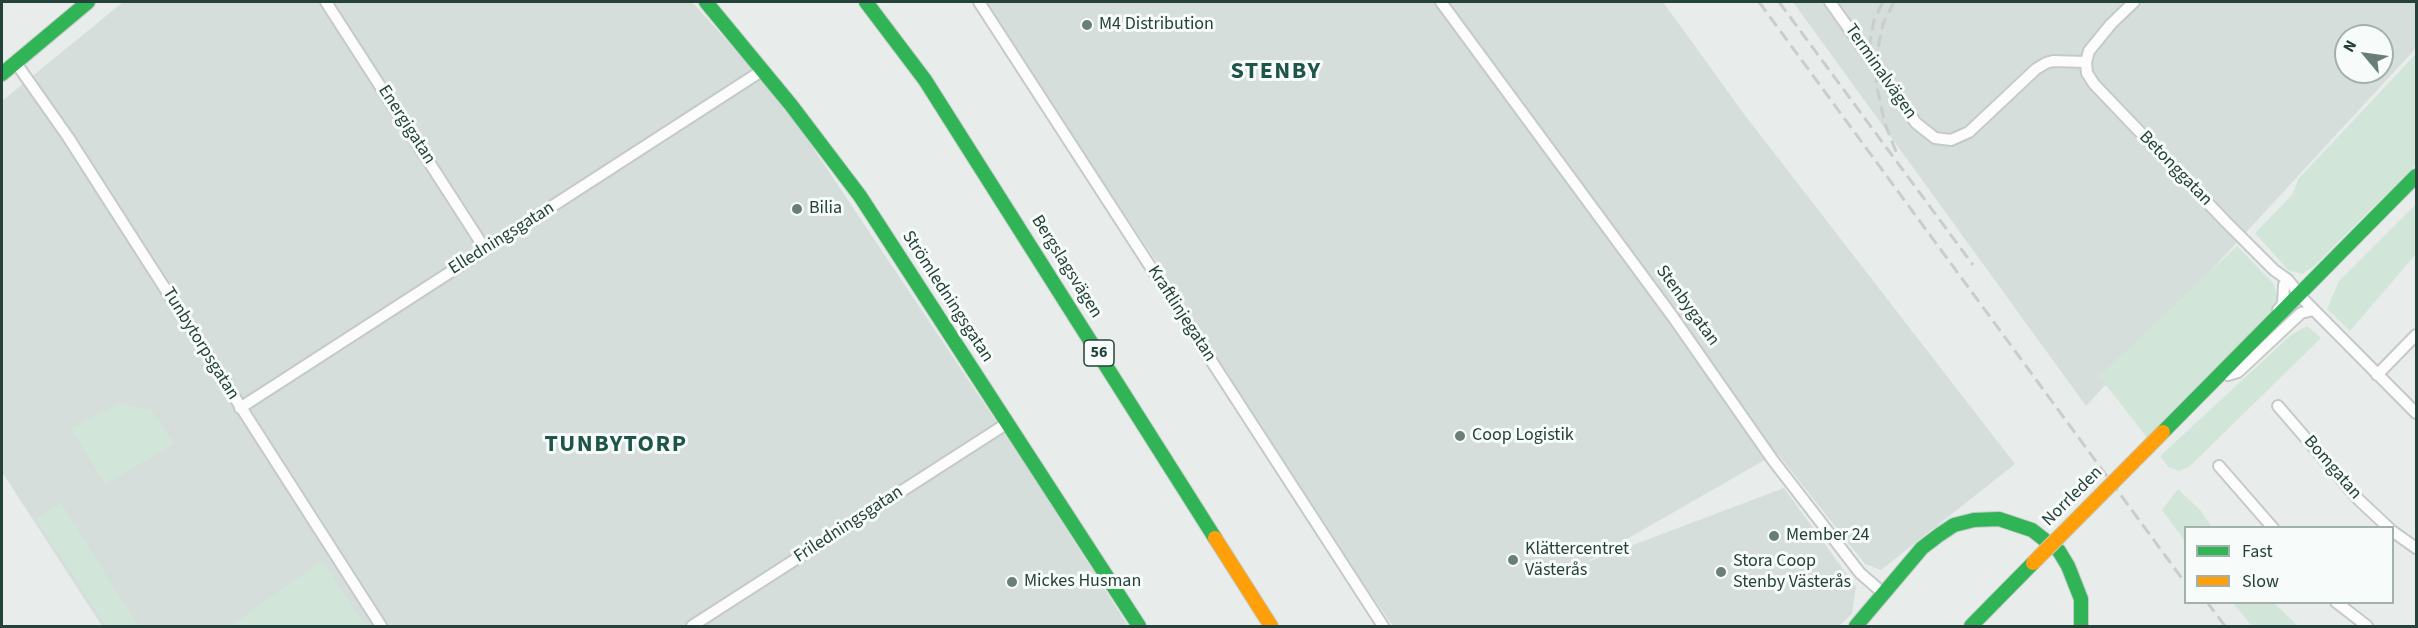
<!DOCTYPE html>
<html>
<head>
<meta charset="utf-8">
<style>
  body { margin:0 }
  #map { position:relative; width:2418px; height:628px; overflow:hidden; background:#e8edeb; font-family:"Source Sans 3",sans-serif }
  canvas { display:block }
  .frame { position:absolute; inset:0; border:3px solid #24423a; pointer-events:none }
  .legend { position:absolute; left:2184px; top:526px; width:210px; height:78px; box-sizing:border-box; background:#f7fbf9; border:2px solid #a3b1ad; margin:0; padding:8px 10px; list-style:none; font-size:18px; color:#24423a }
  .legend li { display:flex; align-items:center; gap:12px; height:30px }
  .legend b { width:30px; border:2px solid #a3b1ad }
  .north { position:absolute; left:2334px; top:24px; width:60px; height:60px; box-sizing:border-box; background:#f7fbf9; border:2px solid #a3b1ad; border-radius:50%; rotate:299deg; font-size:16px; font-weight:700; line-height:24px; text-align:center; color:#24423a }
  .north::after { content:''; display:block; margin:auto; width:21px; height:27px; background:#697e78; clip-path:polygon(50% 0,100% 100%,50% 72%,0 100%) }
</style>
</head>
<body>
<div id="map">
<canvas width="2418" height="628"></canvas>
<div class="frame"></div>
<ul class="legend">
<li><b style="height:8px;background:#30b455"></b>Fast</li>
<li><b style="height:8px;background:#ff9f0a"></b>Slow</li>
</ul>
<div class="north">N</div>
</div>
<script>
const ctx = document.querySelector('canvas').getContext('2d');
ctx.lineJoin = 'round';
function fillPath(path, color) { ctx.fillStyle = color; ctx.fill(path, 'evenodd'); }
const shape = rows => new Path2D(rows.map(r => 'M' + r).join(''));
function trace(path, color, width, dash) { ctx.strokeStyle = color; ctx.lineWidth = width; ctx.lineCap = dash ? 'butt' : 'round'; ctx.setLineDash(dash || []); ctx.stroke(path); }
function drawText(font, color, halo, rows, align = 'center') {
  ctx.font = font + ' "Source Sans 3",sans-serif'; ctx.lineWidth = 6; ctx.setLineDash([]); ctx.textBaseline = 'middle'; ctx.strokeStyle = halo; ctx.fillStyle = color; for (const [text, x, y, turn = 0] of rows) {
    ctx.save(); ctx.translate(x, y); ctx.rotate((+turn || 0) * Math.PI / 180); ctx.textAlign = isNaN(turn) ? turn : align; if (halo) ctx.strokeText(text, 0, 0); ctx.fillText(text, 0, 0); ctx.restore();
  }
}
fillPath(shape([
  [123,2,692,2,781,100,1036,481,1128,626,102,626,2,472,2,101],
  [983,2,1663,2,1744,114,2015,464,1881,570,1865,564,1777,453,1585,563,1784,488,1856,587,1852,614,1839,626,1393,626,1285,471,1160,267],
  [1793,2,2416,2,2416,48,2086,406],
  [2346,36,2382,36,2382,72,2346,72]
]), '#d6dedb');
fillPath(shape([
  [2416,54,2416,165,2313,267,2302,274,2288,270,2255,233,2292,195,2299,178],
  [2416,204,2416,254,2350,331,2327,309,2339,281],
  [2237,246,2273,283,2278,297,2271,312,2148,439,2099,376],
  [2307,326,2321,338,2189,467,2179,471,2168,467,2160,456,2291,335],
  [121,403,151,410,174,444,105,484,71,428],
  [2178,489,2200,510,2212,527,2186,528,2185,541,2162,510],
  [61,503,138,626,106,626,36,519],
  [322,561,365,626,230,626],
  [2233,603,2274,603,2298,626,2252,626]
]), '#d1e6d8');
const street = shape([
  [326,2,485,249],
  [979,2,1383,626],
  [1441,2,1673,317,1772,459,1860,573,1884,594],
  [1830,2,1916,123,1935,138,1951,140,1969,132,2036,69,2046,63,2053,61,2086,62],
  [2134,2,2111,24,2089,51,2086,62,2087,73,2094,84,2226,222,2274,270,2288,280,2304,300,2416,413],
  [16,63,68,137,381,626],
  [2278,310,2283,304,2284,285],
  [2228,375,2238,372,2301,313,2313,310],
  [2377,375,2416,335],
  [2278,406,2359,500,2389,528],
  [240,408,763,70],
  [2219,466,2273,528],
  [2392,531,2416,548],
  [2336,602,2367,626],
  [692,626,1006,424]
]);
const fast = shape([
  [706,2,791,105,860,196,1139,626],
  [866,2,925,80,1215,538],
  [2,74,88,2],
  [2163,432,2416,176],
  [1856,626,1922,548,1939,535,1954,525,1974,520,1999,519,2032,530,2059,551,2068,566,2081,599,2081,626],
  [1971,626,2033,563]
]);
const slow = shape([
  [1215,538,1271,626]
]);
trace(street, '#c5cac8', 14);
trace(fast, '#c3cbc8', 16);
trace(slow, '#c3cbc8', 16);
trace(street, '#fcfcfc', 10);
trace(fast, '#30b455', 14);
trace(slow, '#ff9f0a', 14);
trace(shape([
  [1759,2,2186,584],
  [1779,2,1973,265],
  [1894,2,1883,24,1878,48,1876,83,1885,124,1897,154],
  [1869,48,1874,20,1883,2],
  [2207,602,2225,626]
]), '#c9cdcc', 3, [12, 6]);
const slowBridge = shape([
  [2033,563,2163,432]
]);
trace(slowBridge, '#c3cbc8', 16, []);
trace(slowBridge, '#ff9f0a', 14);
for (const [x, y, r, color] of [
  [1087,25,6,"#697e78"],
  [797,209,6,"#697e78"],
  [1460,436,6,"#697e78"],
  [1774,536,6,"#697e78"],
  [1513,560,6,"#697e78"],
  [1721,572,6,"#697e78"],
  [1012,582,6,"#697e78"]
]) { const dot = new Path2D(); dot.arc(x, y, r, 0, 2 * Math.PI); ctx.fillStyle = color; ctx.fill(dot); trace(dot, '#f7fbf9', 2); }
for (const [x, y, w] of [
  [1099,353,30]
]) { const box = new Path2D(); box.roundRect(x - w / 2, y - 13, w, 26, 4.5); ctx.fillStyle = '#f7fbf9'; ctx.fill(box); trace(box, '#24423a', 1.5); }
drawText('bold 16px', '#24423a', null, [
  ["56",1099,353]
]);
drawText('18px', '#24423a', '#f7fbf9', [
  ["M4 Distribution",1099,25],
  ["Bilia",809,209],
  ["Coop Logistik",1472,436],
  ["Member 24",1786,536],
  ["Klättercentret",1525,550],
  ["Västerås",1525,571],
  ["Stora Coop",1733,562],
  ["Stenby Västerås",1733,583],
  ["Mickes Husman",1024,582]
], 'left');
drawText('18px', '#24423a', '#f7fbf9', [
  ["Terminalvägen",1880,72,55],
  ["Energigatan",406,125,57],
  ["Betonggatan",2175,169,46],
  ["Elledningsgatan",502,239,-32],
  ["Bergslagsvägen",1066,267,58],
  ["Strömledningsgatan",947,297,57],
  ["Stenbygatan",1687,306,54],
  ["Kraftlinjegatan",1181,314,57],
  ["Tunbytorpsgatan",200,344,58],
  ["Bomgatan",2332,468,49],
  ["Norrleden",2073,497,-45],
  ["Friledningsgatan",849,525,-33]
]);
ctx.letterSpacing = '1.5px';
drawText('bold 24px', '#1f5548', '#f7fbf9', [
  ["STENBY",1276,73],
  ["TUNBYTORP",616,446]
]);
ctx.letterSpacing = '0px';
</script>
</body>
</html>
